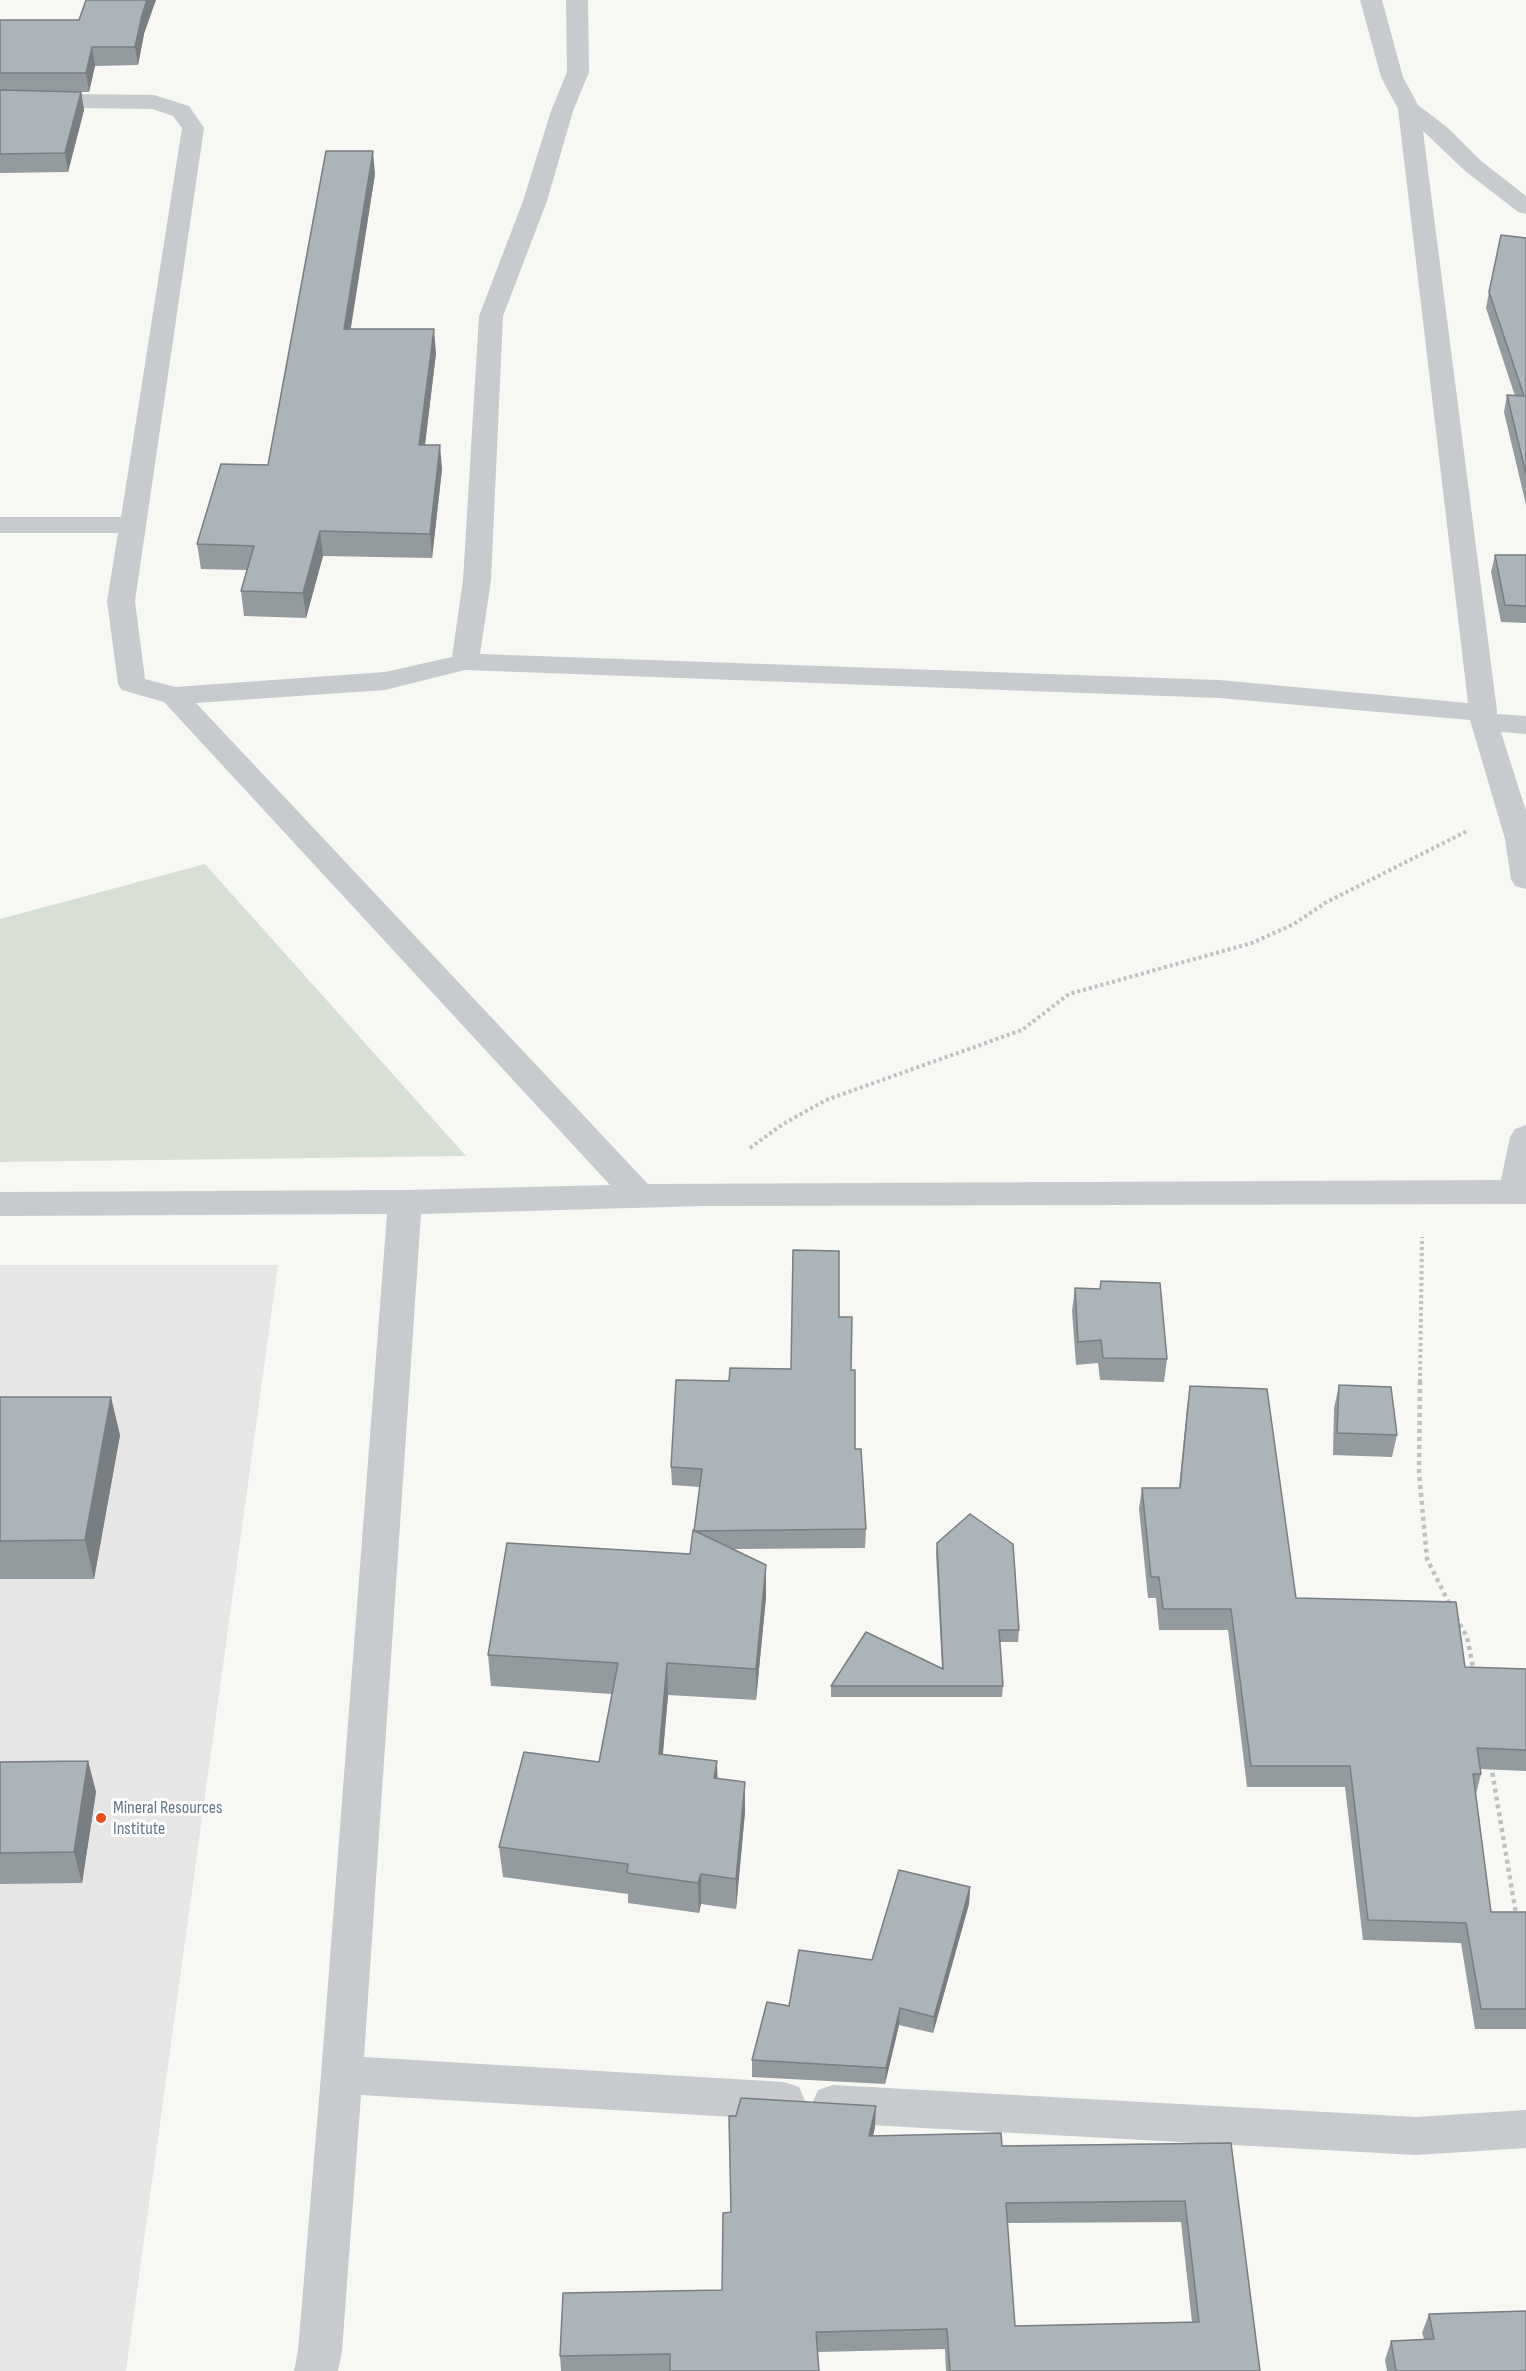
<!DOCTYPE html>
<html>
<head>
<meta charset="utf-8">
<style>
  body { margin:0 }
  canvas { display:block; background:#f7f7f4 }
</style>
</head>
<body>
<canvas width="1526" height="2371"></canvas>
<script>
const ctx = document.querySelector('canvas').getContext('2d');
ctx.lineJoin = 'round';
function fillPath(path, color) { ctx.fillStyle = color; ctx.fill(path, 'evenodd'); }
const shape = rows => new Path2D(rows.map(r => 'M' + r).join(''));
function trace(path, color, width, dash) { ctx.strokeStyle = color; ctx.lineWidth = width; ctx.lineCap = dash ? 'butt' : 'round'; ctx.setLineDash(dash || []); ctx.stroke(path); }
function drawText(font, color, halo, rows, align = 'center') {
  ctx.font = font + ' "Sofia Sans Condensed",sans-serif'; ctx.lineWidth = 6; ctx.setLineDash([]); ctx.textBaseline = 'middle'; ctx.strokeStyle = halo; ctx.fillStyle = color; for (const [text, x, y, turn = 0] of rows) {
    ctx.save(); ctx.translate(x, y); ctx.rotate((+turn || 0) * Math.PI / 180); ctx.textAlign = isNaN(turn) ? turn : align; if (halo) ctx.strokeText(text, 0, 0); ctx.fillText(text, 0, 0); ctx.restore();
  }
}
fillPath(shape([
  [0,1265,278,1265,126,2371,0,2371]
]), '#e5e6e5');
fillPath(shape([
  [205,864,466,1156,0,1162,0,919]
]), '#d8e0d5');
trace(shape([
  [750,1148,783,1124,826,1100,1022,1030,1069,994,1252,943,1294,924,1325,903,1467,831],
  [1420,1382,1422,1237]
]), '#bec1c3', 4, [3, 3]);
trace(shape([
  [1420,1381,1419,1472,1427,1559,1450,1605],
  [1456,1617,1467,1637,1474,1672],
  [1491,1765,1516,1914]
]), '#bec1c3', 4.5, [4, 4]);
fillPath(shape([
  [566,0,588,0,589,72,573,111,547,201,503,316,491,580,480,654,1219,680,1468,703,1398,109,1381,77,1360,0,1382,0,1403,77,1418,105,1448,128,1480,160,1526,196,1526,214,1518,212,1464,170,1423,131,1497,711,1497,714,1526,716,1526,734,1501,732,1526,811,1526,889,1515,886,1511,879,1505,839,1470,720,1219,698,465,670,385,690,196,703,648,1184,1501,1180,1510,1137,1515,1129,1526,1125,1526,1204,702,1206,421,1214,364,2057,784,2082,799,2087,805,2101,799,2115,784,2120,361,2095,342,2351,338,2371,294,2371,298,2351,321,2075,387,1214,0,1216,0,1192,405,1190,610,1185,164,702,122,690,118,684,107,601,118,533,0,533,0,517,121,517,182,128,173,116,152,109,0,107,0,93,154,95,189,106,204,128,135,601,145,679,175,687,385,672,452,657,463,580,479,316,523,201,551,111,567,72,566,0],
  [833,2085,1416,2117,1526,2110,1526,2148,1416,2155,833,2123,818,2118,812,2104,818,2090,833,2085]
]), '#c7cbce');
fillPath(shape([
  [0,20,144,34,138,65,95,66,89,92,81,92,84,110,68,172,0,173],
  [375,174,350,329,436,353,425,445,442,469,432,558,323,556,306,618,244,616,241,591,247,570,201,569,197,544,268,465],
  [1526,238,1526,505,1504,412,1507,395,1515,396,1486,308,1489,292],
  [1495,555,1526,555,1526,623,1501,622,1491,572],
  [1101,1281,1167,1359,1164,1382,1100,1380,1098,1363,1076,1365,1072,1311,1075,1288,1100,1289],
  [839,1317,851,1370,855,1449,866,1529,865,1548,733,1549,766,1597,756,1700,668,1695,663,1754,717,1778,745,1812,736,1909,701,1904,699,1913,628,1903,628,1894,503,1877,499,1847,599,1762,612,1694,491,1686,488,1655,690,1554,694,1531,700,1487,672,1485,671,1467,729,1381,791,1369],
  [1339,1385,1397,1435,1392,1457,1333,1455,1334,1408],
  [1190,1386,1296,1598,1465,1667,1526,1669,1526,1771,1480,1769,1481,1774,1476,1794,1491,1912,1526,1912,1526,2029,1475,2029,1461,1943,1363,1940,1345,1787,1247,1787,1228,1630,1159,1630,1156,1598,1148,1598,1139,1509,1142,1488,1179,1488,1187,1407],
  [0,1397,120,1435,94,1579,0,1579],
  [937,1543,1019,1630,1018,1642,1000,1642,1003,1686,1002,1697,831,1697,831,1686,942,1668,936,1554],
  [88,1761,96,1792,82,1883,0,1884,0,1762],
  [970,1887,969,1904,933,2033,899,2025,885,2084,752,2077,752,2060,872,1960],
  [875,2127,873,2136,1002,2146,1231,2143,1260,2371,946,2371,945,2349,817,2352,819,2371,561,2371,560,2356,722,2290,731,2212],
  [1181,2222,1192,2322,1015,2326,1007,2223],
  [1429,2314,1526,2371,1387,2371,1385,2360,1391,2341,1424,2339,1422,2333]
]), '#939b9f');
fillPath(shape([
  [147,0,156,0,144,34,138,65,135,47,142,15],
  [92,47,95,66,89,92,86,73],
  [81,92,84,110,68,172,65,153],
  [373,151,375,174,347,353,344,329],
  [434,329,436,353,422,469,419,445],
  [440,445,442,469,432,558,430,534],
  [320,531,323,556,306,618,303,593],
  [111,1397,120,1435,94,1579,85,1540],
  [766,1565,766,1597,756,1700,756,1669],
  [667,1663,668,1695,660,1784,659,1754],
  [88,1761,96,1792,82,1883,74,1852],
  [717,1761,718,1792,714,1778],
  [745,1782,745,1812,736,1909,736,1879],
  [701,1874,701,1904,699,1913,698,1883],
  [970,1887,969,1904,933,2033,934,2017],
  [900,2008,899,2025,885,2084,886,2068],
  [876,2106,875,2127,868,2157,869,2136]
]), '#787e82');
const building = shape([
  [86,0,147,0,142,15,135,47,92,47,86,73,0,73,0,20,79,20,86,0],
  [0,90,81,92,65,153,0,154,0,90],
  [326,151,373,151,344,329,434,329,419,445,440,445,430,534,320,531,303,593,241,591,254,546,197,544,221,464,268,465,326,151],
  [1501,235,1526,238,1526,474,1507,395,1524,396,1489,292,1501,235],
  [1495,555,1526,555,1526,606,1505,605,1495,555],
  [793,1250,839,1251,839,1317,852,1317,851,1370,855,1370,855,1449,861,1449,866,1529,694,1531,702,1469,671,1467,676,1380,729,1381,730,1368,791,1369,793,1250],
  [1101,1281,1160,1283,1167,1359,1103,1358,1101,1340,1078,1342,1075,1288,1100,1289,1101,1281],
  [1339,1385,1391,1387,1397,1435,1337,1433,1339,1385],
  [1190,1386,1267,1389,1296,1598,1456,1602,1465,1667,1526,1669,1526,1750,1477,1748,1481,1774,1473,1774,1491,1912,1526,1912,1526,2009,1481,2009,1466,1923,1368,1920,1350,1766,1251,1766,1231,1609,1163,1609,1159,1577,1151,1577,1142,1488,1180,1488,1190,1386],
  [0,1397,111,1397,85,1540,0,1541,0,1397],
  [970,1514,1013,1544,1019,1630,999,1630,1003,1686,831,1686,866,1632,943,1669,937,1543,970,1514],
  [693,1530,766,1565,756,1669,667,1663,659,1754,717,1761,714,1778,745,1782,736,1879,701,1874,698,1883,627,1873,628,1864,499,1847,524,1752,599,1762,618,1663,488,1655,507,1543,690,1554,693,1530],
  [88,1761,74,1852,0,1853,0,1762,88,1761],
  [899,1870,970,1887,934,2017,900,2008,886,2068,752,2060,767,2002,789,2006,799,1950,872,1960,899,1870],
  [741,2098,876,2106,869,2136,1001,2133,1002,2146,1231,2143,1260,2371,950,2371,947,2329,816,2332,819,2371,670,2371,670,2354,560,2356,563,2293,722,2290,723,2213,731,2212,729,2116,736,2116,741,2098],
  [1185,2201,1199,2322,1015,2326,1006,2203,1185,2201],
  [1526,2311,1526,2371,1396,2371,1391,2341,1434,2339,1429,2314,1526,2311]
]);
fillPath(building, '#abb4b9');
trace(building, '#787e82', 1.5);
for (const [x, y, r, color] of [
  [101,1818,6,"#ee4e1d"]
]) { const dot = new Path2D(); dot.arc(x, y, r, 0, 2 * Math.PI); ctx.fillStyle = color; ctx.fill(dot); trace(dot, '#fff', 2); }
drawText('18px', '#647787', '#fff', [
  ["Mineral Resources",113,1808],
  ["Institute",113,1829]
], 'left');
</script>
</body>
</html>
